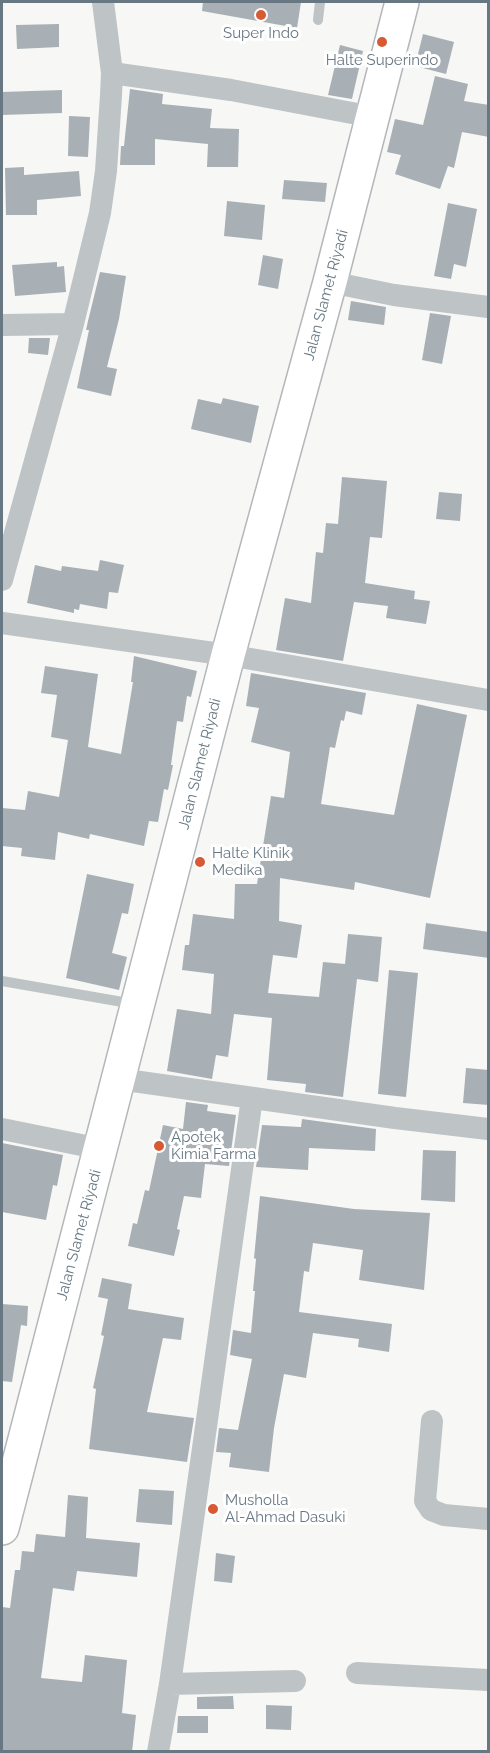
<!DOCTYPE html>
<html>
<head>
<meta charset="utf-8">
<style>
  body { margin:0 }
  #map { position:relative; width:490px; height:1753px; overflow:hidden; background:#f7f7f5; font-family:Raleway,sans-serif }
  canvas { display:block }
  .frame { position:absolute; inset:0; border:3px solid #687883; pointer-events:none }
</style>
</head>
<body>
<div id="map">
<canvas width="490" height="1753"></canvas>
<div class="frame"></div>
</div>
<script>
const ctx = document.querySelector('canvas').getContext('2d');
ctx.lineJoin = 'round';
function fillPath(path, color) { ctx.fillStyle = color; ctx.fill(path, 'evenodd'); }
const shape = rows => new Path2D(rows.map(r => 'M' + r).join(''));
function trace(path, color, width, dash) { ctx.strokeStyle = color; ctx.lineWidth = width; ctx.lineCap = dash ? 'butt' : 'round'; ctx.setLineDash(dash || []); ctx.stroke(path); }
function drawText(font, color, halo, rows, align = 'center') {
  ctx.font = font + ' Raleway,sans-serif'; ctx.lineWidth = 6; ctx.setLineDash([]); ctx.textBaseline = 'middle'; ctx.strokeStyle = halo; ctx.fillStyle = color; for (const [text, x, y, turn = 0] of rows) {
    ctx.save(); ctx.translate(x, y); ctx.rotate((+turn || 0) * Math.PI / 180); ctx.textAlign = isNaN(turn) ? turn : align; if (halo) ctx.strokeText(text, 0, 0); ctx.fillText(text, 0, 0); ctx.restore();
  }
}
fillPath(shape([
  [203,2,301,2,297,28,202,11],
  [59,24,59,47,17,49,16,25],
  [423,34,454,42,446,74,415,66],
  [340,45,363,51,352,99,328,95],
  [435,76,468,84,464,101,489,105,489,137,462,132,454,168,448,166,440,189,395,174,401,155,387,152,395,119,423,125],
  [130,89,163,94,162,104,212,109,210,128,239,129,238,167,207,167,208,144,155,139,155,165,120,165,121,146,124,146],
  [62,90,62,113,2,115,2,92],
  [69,116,90,117,88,157,68,156],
  [24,167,24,175,79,171,81,196,37,200,37,215,6,215,5,168],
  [284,180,327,183,325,202,282,199],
  [227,201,265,205,262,240,224,236],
  [448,203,477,209,466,267,454,264,451,279,434,276],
  [263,255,283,259,278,289,258,285],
  [57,262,57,267,64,266,66,292,15,296,12,265],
  [100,272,126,276,119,319,107,367,117,369,111,396,77,388,89,330,86,330,88,321],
  [351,301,386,307,384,325,348,320],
  [430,313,451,316,442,364,422,360],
  [29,338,50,338,48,355,28,353],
  [223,398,259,406,251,443,191,429,198,399,221,404],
  [342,477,387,481,382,538,370,537,365,583,415,591,414,599,430,601,426,624,386,618,388,606,354,602,343,661,276,650,285,598,311,603,316,552,323,553,326,523,338,524],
  [439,492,462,494,460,521,436,519],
  [100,560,124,565,118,593,109,592,107,609,80,604,79,610,74,609,74,613,27,603,35,565,61,571,62,566,98,571],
  [134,656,197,671,191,697,187,696,183,722,177,721,171,765,173,765,168,790,164,789,158,822,149,821,144,846,90,834,89,839,58,832,55,860,21,856,22,848,2,846,2,808,25,810,28,791,59,797,68,740,51,737,57,695,41,693,45,666,98,674,88,747,121,754,133,682,131,682],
  [251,673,366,693,362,715,346,711,344,721,341,720,335,748,330,747,321,804,394,815,417,704,467,715,430,898,355,882,354,890,280,878,279,921,302,925,297,958,273,955,268,993,319,997,323,962,345,964,348,934,382,937,378,982,357,979,343,1097,305,1092,306,1084,267,1080,272,1018,234,1014,228,1057,216,1055,212,1079,167,1071,177,1009,211,1014,214,974,182,970,185,945,189,945,193,914,234,919,235,884,257,884,271,796,284,798,290,752,251,742,259,708,246,706],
  [87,874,134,884,128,914,122,913,112,953,127,957,119,990,66,978],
  [426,923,489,932,489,958,423,949],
  [389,970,418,973,406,1097,378,1094],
  [466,1068,489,1070,489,1105,463,1103],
  [186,1102,208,1105,207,1111,236,1115,229,1166,205,1164,201,1198,184,1196,177,1229,180,1230,174,1256,128,1246,133,1223,137,1224,145,1190,149,1191,163,1125,183,1129],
  [302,1119,376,1129,375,1151,309,1148,308,1170,256,1167,262,1125,301,1127],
  [2,1143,63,1155,57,1186,53,1185,46,1220,2,1212],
  [423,1150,456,1151,455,1202,421,1200],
  [260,1196,354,1209,430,1213,424,1290,359,1280,363,1250,313,1243,309,1272,304,1271,299,1312,392,1324,389,1352,358,1347,359,1339,313,1333,306,1378,284,1374,274,1428,269,1472,229,1467,231,1453,216,1452,219,1428,238,1430,252,1359,230,1355,233,1330,251,1333,255,1291,253,1291,256,1259,254,1258],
  [102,1278,132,1284,128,1309,184,1318,181,1340,163,1338,147,1412,194,1418,187,1462,89,1449,96,1389,93,1388,104,1336,101,1335,108,1299,98,1297],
  [2,1304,28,1306,27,1326,21,1325,12,1382,2,1381],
  [139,1489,174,1491,172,1525,136,1522],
  [68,1495,88,1497,86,1538,140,1543,137,1577,77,1571,74,1591,53,1588,41,1678,82,1682,85,1655,127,1660,122,1713,136,1715,132,1752,2,1752,2,1607,10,1608,15,1570,20,1570,22,1551,34,1552,36,1534,65,1537],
  [216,1553,235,1556,232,1583,214,1581],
  [233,1696,234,1709,197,1709,197,1697],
  [266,1705,292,1706,291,1730,266,1729],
  [178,1716,208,1716,208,1733,177,1733]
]), '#a8b0b5');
const primary = shape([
  [2,1528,228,655,330,282,402,2]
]);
trace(primary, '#b2b7ba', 36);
trace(shape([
  [318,20,320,2],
  [2,981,134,1004]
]), '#bec3c6', 10);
trace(shape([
  [112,73,231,90,373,117],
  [330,282,394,295,488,307],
  [2,325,73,324],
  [2,580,73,324,100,213,106,171,111,95,112,73,103,2],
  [2,623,228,655,488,700],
  [119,1079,395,1118,488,1129],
  [2,1129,101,1149],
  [432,1421,425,1501,431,1510,444,1515,488,1519],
  [357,1673,488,1680],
  [170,1684,295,1681],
  [158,1752,170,1684,252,1098]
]), '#bec3c6', 22);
trace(primary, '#fff', 33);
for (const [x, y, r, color] of [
  [261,15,6,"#d75a35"],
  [382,42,6,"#d75a35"],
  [200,862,6,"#d75a35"],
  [159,1146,6,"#d75a35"],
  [213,1509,6,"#d75a35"]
]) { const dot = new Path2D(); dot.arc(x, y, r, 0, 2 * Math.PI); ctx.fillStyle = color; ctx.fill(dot); trace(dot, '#fff', 2); }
drawText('15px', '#687883', '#fff', [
  ["Super Indo",261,33,"center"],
  ["Halte Superindo",382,60,"center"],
  ["Halte Klinik",212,853],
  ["Medika",212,870],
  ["Apotek",171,1137],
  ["Kimia Farma",171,1154],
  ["Musholla",225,1500],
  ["Al-Ahmad Dasuki",225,1517]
], 'left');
drawText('15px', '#687883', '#fff', [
  ["Jalan Slamet Riyadi",326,295,-75],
  ["Jalan Slamet Riyadi",200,764,-76],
  ["Jalan Slamet Riyadi",79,1235,-75]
]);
</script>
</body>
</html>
